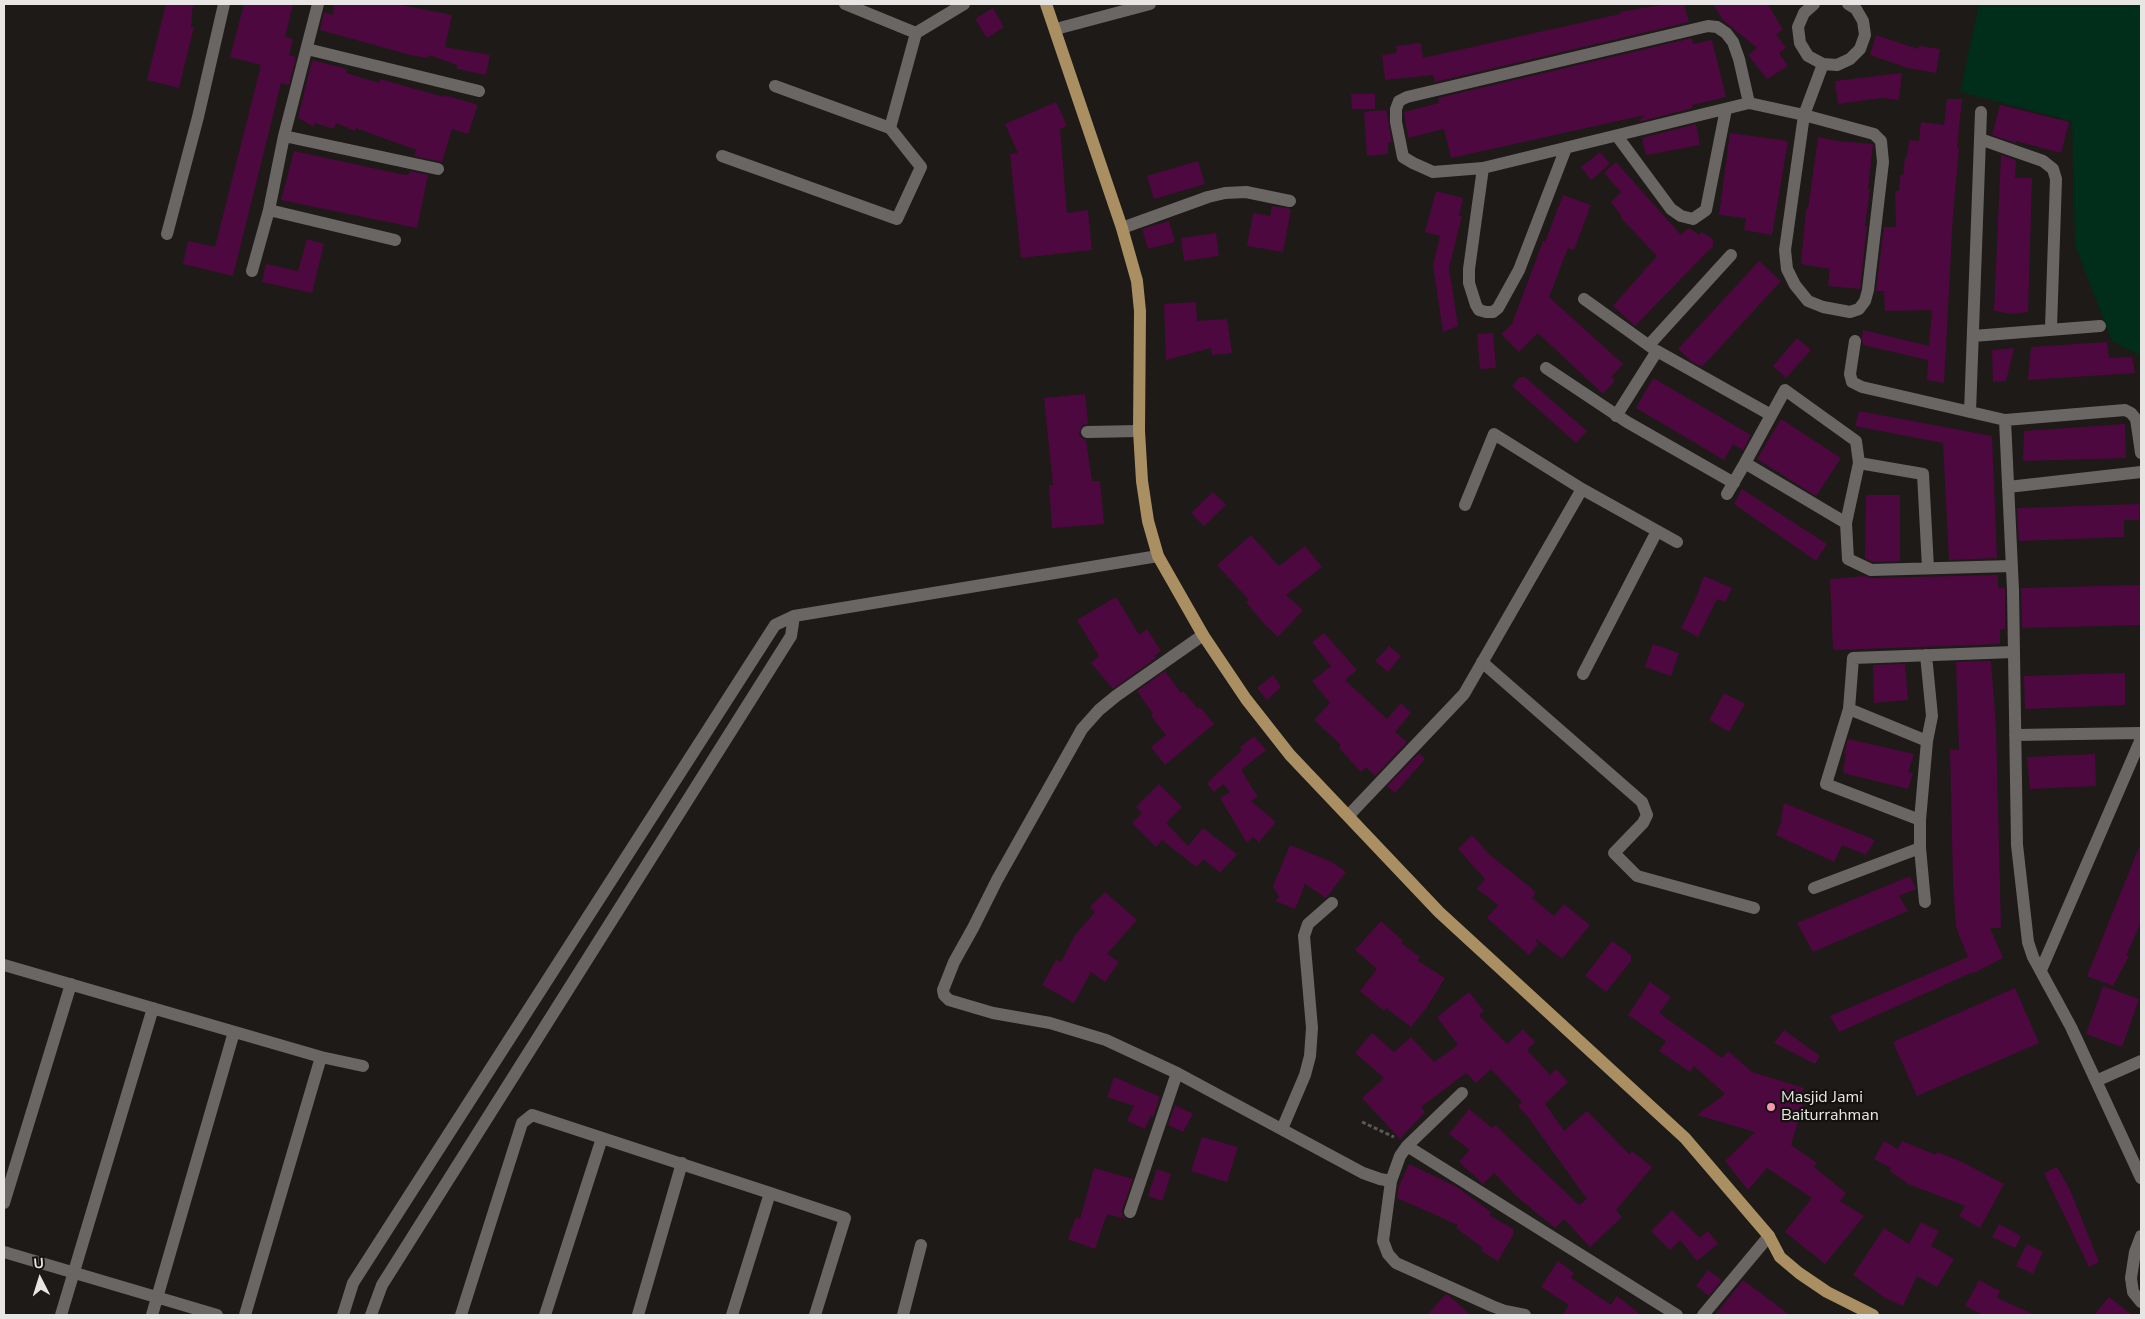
<!DOCTYPE html>
<html>
<head>
<meta charset="utf-8">
<style>
  body { margin:0 }
  #map { position:relative; width:2145px; height:1319px; overflow:hidden; background:#1d1a17; font-family:"Nunito Sans",sans-serif }
  canvas { display:block }
  .frame { position:absolute; inset:0; border:5px solid #e8e6e4; pointer-events:none }
  .north { position:absolute; left:15px; top:1254px; width:50px; height:50px; -webkit-text-stroke:4px #14110e; paint-order:stroke; rotate:355deg; font-size:14px; font-weight:700; line-height:20px; text-align:center; color:#e8e6e4 }
  .north::after { content:''; display:block; margin:auto; width:18px; height:22px; background:#e8e6e4; clip-path:polygon(50% 0,100% 100%,50% 72%,0 100%) }
</style>
</head>
<body>
<div id="map">
<canvas width="2145" height="1319"></canvas>
<div class="frame"></div>
<div class="north">U</div>
</div>
<script>
const ctx = document.querySelector('canvas').getContext('2d');
ctx.lineJoin = 'round';
function fillPath(path, color) { ctx.fillStyle = color; ctx.fill(path, 'evenodd'); }
const shape = rows => new Path2D(rows.map(r => 'M' + r).join(''));
function trace(path, color, width, dash) { ctx.strokeStyle = color; ctx.lineWidth = width; ctx.lineCap = dash ? 'butt' : 'round'; ctx.setLineDash(dash || []); ctx.stroke(path); }
function drawText(font, color, halo, rows, align = 'center') {
  ctx.font = font + ' "Nunito Sans",sans-serif'; ctx.lineWidth = 4.5; ctx.setLineDash([]); ctx.textBaseline = 'middle'; ctx.strokeStyle = halo; ctx.fillStyle = color; for (const [text, x, y, turn = 0] of rows) {
    ctx.save(); ctx.translate(x, y); ctx.rotate((+turn || 0) * Math.PI / 180); ctx.textAlign = isNaN(turn) ? turn : align; if (halo) ctx.strokeText(text, 0, 0); ctx.fillText(text, 0, 0); ctx.restore();
  }
}
fillPath(shape([
  [1979,4,2141,4,2141,356,2112,341,2075,245,2072,121,1960,92]
]), '#012e1b');
fillPath(shape([
  [166,4,193,4,191,27,194,27,179,88,147,80],
  [244,4,293,4,285,37,293,39,289,55,296,57,289,85,281,83,233,276,183,264,188,241,215,247,261,65,230,57],
  [334,4,396,4,452,15,445,47,490,55,486,75,457,69,457,65,429,55,428,58,410,55,320,30,324,12,333,15],
  [1668,4,1684,4,1689,22,1435,82,1433,75,1385,80,1382,55,1397,53,1396,46,1421,43,1423,58,1620,14,1619,12],
  [1713,4,1768,4,1783,30,1776,34,1786,48,1779,53,1788,66,1767,79,1748,55,1757,48,1723,20],
  [993,8,1004,27,987,38,975,19],
  [1876,35,1918,49,1919,46,1940,49,1936,73,1908,68,1870,55],
  [1692,38,1693,44,1712,40,1726,97,1692,105,1693,108,1638,122,1645,115,1451,158,1444,129,1408,138,1404,112,1439,103,1438,98],
  [312,60,347,69,346,73,379,83,380,79,444,97,445,95,478,105,468,134,452,129,442,162,414,156,416,150,356,128,355,131,336,123,334,129,315,123,314,127,298,118],
  [1902,73,1899,100,1881,98,1838,104,1835,81],
  [1351,94,1375,94,1375,109,1352,109],
  [1947,99,1962,99,1957,148,1959,148,1953,214,1944,383,1927,380,1928,360,1863,345,1862,338,1863,330,1929,346,1932,310,1885,311,1884,291,1876,291,1884,227,1896,227,1895,191,1899,191,1900,175,1903,175,1905,157,1907,157,1909,140,1919,141,1921,122,1944,125],
  [1056,102,1067,126,1060,129,1067,213,1088,210,1092,250,1021,258,1010,154,1018,153,1005,124],
  [2000,105,2069,122,2061,153,2016,141,2016,143,1992,135],
  [1386,110,1392,142,1388,143,1388,154,1367,156,1364,112],
  [1696,124,1700,145,1646,155,1642,138],
  [1730,133,1788,141,1772,235,1744,230,1746,218,1719,215],
  [1818,137,1838,141,1873,144,1868,189,1870,189,1865,226,1867,226,1860,289,1828,286,1830,269,1801,264,1806,209,1808,209],
  [294,151,400,174,408,175,410,171,428,175,417,228,281,200],
  [1600,152,1610,164,1591,180,1581,167],
  [2001,155,2016,160,2015,178,2032,178,2028,312,2012,314,1994,311],
  [1198,161,1205,184,1154,199,1147,176],
  [1616,162,1681,235,1689,228,1699,235,1702,232,1713,239,1713,246,1635,326,1613,306,1657,256,1619,216,1623,218,1611,202,1621,192,1604,173],
  [1436,191,1463,198,1459,216,1462,216,1449,268,1458,326,1443,332,1433,266,1440,236,1425,232],
  [1563,195,1591,205,1574,250,1568,248,1549,297,1623,364,1611,377,1615,381,1603,394,1538,333,1519,352,1501,334,1512,324,1543,241,1545,242],
  [1272,206,1291,209,1283,252,1247,246,1253,213,1270,216],
  [1169,221,1175,242,1148,249,1142,229],
  [1216,233,1219,256,1184,261,1181,238],
  [307,239,324,244,312,293,262,282,266,264,298,271],
  [1759,261,1781,281,1702,367,1691,361,1678,349],
  [1196,302,1197,321,1227,319,1232,353,1212,355,1211,348,1166,360,1164,304],
  [1493,333,1496,368,1480,369,1477,334],
  [1797,338,1811,350,1786,378,1773,366],
  [2107,342,2109,358,2132,357,2135,373,2028,380,2031,347],
  [2014,348,2006,381,1993,382,1992,350],
  [1520,377,1525,377,1587,431,1576,443,1512,386],
  [1653,378,1751,435,1743,450,1733,444,1724,460,1636,408],
  [1085,394,1088,424,1082,425,1079,433,1080,437,1086,440,1092,481,1100,481,1104,524,1052,528,1049,485,1053,485,1044,398],
  [1859,411,1992,436,1997,558,1949,560,1943,443,1855,426],
  [1781,419,1841,458,1816,496,1757,459],
  [2125,424,2126,458,2023,461,2024,431],
  [1742,489,1827,544,1816,561,1734,504],
  [1213,492,1226,505,1204,526,1191,513],
  [1866,495,1900,495,1900,561,1873,562,1865,558],
  [2140,504,2139,520,2124,520,2124,537,2019,541,2017,508],
  [1251,535,1279,566,1305,546,1322,567,1286,595,1303,610,1278,637,1265,625,1246,602,1249,600,1217,565],
  [1998,575,1998,588,2005,588,2005,629,2000,629,2000,644,1833,650,1830,579,1865,576,1871,578],
  [1704,576,1732,588,1725,602,1717,599,1698,637,1681,628,1699,591,1698,591],
  [2141,585,2141,625,2022,628,2021,588],
  [1116,597,1139,635,1147,629,1161,651,1154,656,1156,658,1113,689,1091,663,1099,656,1077,620],
  [1324,633,1357,670,1345,680,1387,719,1401,703,1411,713,1395,732,1407,742,1375,776,1366,767,1361,772,1339,748,1341,745,1314,720,1330,703,1312,681,1331,666,1312,642],
  [1653,644,1679,653,1671,676,1645,667],
  [1389,646,1401,656,1388,672,1375,661],
  [1991,661,1996,728,2001,928,1990,928,2003,958,1974,973,1973,972,1839,1032,1830,1016,1968,957,1956,927,1953,882,1950,749,1959,750,1956,662],
  [1905,664,1908,700,1874,703,1873,665],
  [1165,671,1181,693,1183,691,1198,709,1200,707,1214,724,1165,765,1151,747,1166,735,1151,716,1153,714,1137,691],
  [2125,673,2125,705,2025,709,2024,676],
  [1273,675,1281,687,1267,700,1257,688],
  [1724,693,1745,704,1729,732,1709,720],
  [1254,736,1266,750,1241,770,1258,797,1251,801,1276,822,1259,842,1253,837,1247,843,1220,798,1230,792,1223,784,1214,792,1207,783,1242,750,1240,747],
  [1848,739,1914,754,1908,772,1913,773,1908,789,1843,773,1846,754,1844,754],
  [1419,753,1425,759,1395,793,1387,786],
  [2095,754,2096,786,2030,789,2027,757],
  [1159,784,1182,807,1166,823,1188,846,1203,828,1237,854,1220,873,1204,859,1196,867,1162,840,1156,847,1132,823,1142,813,1136,807],
  [1784,803,1875,840,1866,855,1842,845,1834,862,1776,835,1782,819,1781,818],
  [1472,835,1490,855,1536,892,1532,898,1554,916,1564,904,1590,925,1562,959,1535,938,1538,944,1529,955,1487,918,1498,905,1477,889,1485,879,1458,849],
  [1290,845,1332,862,1346,872,1326,898,1305,884,1295,909,1275,901,1279,897,1273,886],
  [2140,845,2141,845,2141,922,2126,956,2129,956,2113,986,2087,976],
  [1910,876,1916,889,1899,896,1908,911,1813,952,1797,923],
  [1105,892,1137,920,1107,954,1119,962,1105,982,1091,972,1074,1003,1042,985,1056,960,1061,962,1075,935,1095,912,1090,907],
  [1381,921,1403,941,1401,943,1420,957,1418,961,1445,978,1427,1007,1411,1027,1386,1008,1384,1011,1360,991,1377,969,1355,950],
  [1612,941,1631,955,1631,961,1606,992,1585,976],
  [1650,982,1671,997,1659,1013,1722,1058,1728,1051,1752,1072,1804,1088,1802,1093,1807,1091,1791,1145,1817,1163,1814,1167,1846,1193,1840,1201,1864,1216,1825,1264,1785,1232,1812,1198,1767,1168,1748,1190,1725,1161,1755,1132,1697,1115,1725,1094,1694,1066,1690,1072,1659,1051,1666,1041,1628,1015],
  [2103,986,2139,999,2122,1047,2086,1034],
  [2015,988,2039,1043,1917,1096,1893,1042],
  [1469,992,1484,1011,1479,1015,1507,1044,1523,1029,1535,1042,1527,1050,1550,1075,1556,1069,1568,1082,1545,1104,1564,1131,1587,1111,1629,1154,1632,1151,1652,1167,1616,1210,1622,1217,1590,1247,1564,1219,1555,1228,1516,1196,1494,1173,1483,1184,1459,1162,1470,1150,1449,1134,1469,1109,1492,1128,1495,1125,1579,1205,1587,1199,1528,1117,1518,1106,1522,1102,1491,1069,1476,1083,1466,1073,1421,1107,1425,1112,1400,1139,1362,1098,1384,1078,1355,1053,1372,1033,1394,1052,1411,1037,1434,1062,1458,1045,1437,1017],
  [1784,1030,1820,1056,1815,1064,1774,1043],
  [1114,1077,1160,1097,1153,1117,1151,1116,1145,1129,1127,1121,1134,1106,1107,1097],
  [1175,1105,1193,1114,1183,1132,1168,1125],
  [1202,1137,1238,1147,1227,1182,1191,1171],
  [1884,1141,1898,1149,1902,1141,1936,1155,1937,1152,1962,1162,2004,1184,1980,1228,1959,1216,1965,1206,1908,1184,1890,1171,1891,1168,1874,1159],
  [1409,1164,1457,1187,1491,1212,1489,1215,1513,1229,1513,1235,1498,1261,1481,1251,1483,1248,1456,1228,1458,1225,1397,1198,1399,1186],
  [2057,1167,2070,1190,2099,1262,2089,1267,2044,1173],
  [1094,1168,1133,1179,1122,1210,1122,1214,1126,1219,1107,1214,1095,1249,1068,1239,1076,1217,1080,1219],
  [1157,1169,1171,1174,1162,1201,1148,1196],
  [1672,1210,1700,1238,1708,1231,1718,1244,1697,1261,1680,1240,1670,1250,1651,1231],
  [1921,1222,1939,1231,1931,1246,1954,1259,1937,1287,1917,1276,1903,1306,1885,1298,1853,1275,1884,1228,1909,1244],
  [1999,1224,2021,1236,2015,1248,1992,1237],
  [2027,1244,2043,1252,2033,1274,2016,1266],
  [1558,1261,1574,1273,1571,1278,1611,1305,1617,1296,1641,1315,1562,1315,1569,1305,1541,1287],
  [1708,1270,1722,1280,1709,1296,1696,1286],
  [1743,1280,1790,1315,1715,1315],
  [1979,1280,2000,1291,1997,1298,2035,1315,1983,1315,1965,1306],
  [1446,1294,1448,1295,1471,1315,1427,1315],
  [2109,1297,2132,1315,2094,1315]
]), '#4d093f');
trace(shape([
  [1362,1122,1394,1137]
]), '#5b5856', 3, [4, 2.5]);
trace(shape([
  [845,4,916,33],
  [1814,4,1804,13,1798,27,1800,43,1808,56,1823,64,1837,65,1850,59,1860,49,1865,35,1863,21,1856,9,1848,4],
  [1056,29,1150,4],
  [307,49,479,91],
  [775,86,890,128,916,33,964,4],
  [1749,103,1739,59,1733,42,1726,33,1717,27,1708,26,1407,97,1399,101,1396,109,1396,122,1403,157,1413,163,1433,172,1483,168,1749,103,1804,115,1823,64],
  [1804,115,1874,134,1881,141,1883,162,1868,290,1865,301,1859,309,1850,312,1823,307,1808,301,1795,285,1787,269,1785,250,1804,115],
  [284,136,438,169],
  [1617,136,1671,209,1681,216,1693,219,1706,210,1726,109],
  [1980,139,2043,161,2053,169,2056,179,2051,328],
  [722,156,897,219,921,167,890,128],
  [1483,168,1469,269,1469,283,1476,305,1479,310,1486,312,1493,312,1498,308,1519,270,1566,148],
  [269,210,395,240],
  [1122,228,1208,197,1225,193,1246,192,1290,201],
  [167,234,198,117,224,4],
  [252,271,269,210,284,136,318,4],
  [1584,299,1655,350],
  [1973,336,2100,326],
  [1855,341,1850,374,1852,382,1862,387,2005,420,2125,410,2131,413,2136,419,2141,453],
  [1649,345,1731,255],
  [1546,368,1627,422,1734,483],
  [1970,412,1981,112],
  [1616,416,1657,351,1771,415],
  [2005,420,2013,590,2017,845,2028,942,2033,957,2071,1027,2141,1178],
  [1087,432,1139,431],
  [1859,463,1846,523,1848,559,1871,570,2012,566],
  [2008,487,2141,472],
  [1727,494,1745,463],
  [1465,505,1494,434,1582,489,1677,542],
  [1846,523,1745,463,1785,390,1856,441,1859,463,1923,474,1928,568],
  [1203,635,1116,696,1099,710,1082,729,997,880,973,928,954,962,943,990,944,995,949,1000,993,1013,1050,1023,1106,1040,1177,1073,1363,1173,1380,1179,1391,1181,1400,1156,1407,1146,1462,1093],
  [1482,662,1642,802,1647,815,1643,823,1614,853,1637,876,1754,908],
  [1583,674,1657,531],
  [1849,709,1927,741],
  [2015,735,2141,733],
  [1349,815,1464,694,1582,489],
  [1920,820,1826,784,1849,709,1853,658,2014,652],
  [1920,848,1925,902],
  [1814,888,1920,848,1920,820,1927,741,1932,716,1926,655],
  [4,965,321,1057,363,1066],
  [2041,970,2141,739],
  [2096,1081,2141,1061],
  [1282,1129,1305,1075,1310,1056,1312,1028,1304,936,1308,924,1332,903],
  [1407,1146,1677,1315],
  [1391,1181,1383,1241,1388,1254,1396,1263,1492,1306,1505,1311,1525,1315],
  [770,1193,845,1218,815,1315],
  [4,1203,71,984],
  [1130,1212,1177,1073],
  [2141,1236,2135,1252,2131,1278,2133,1292,2141,1302],
  [4,1252,217,1315],
  [61,1315,153,1008],
  [152,1315,234,1032],
  [245,1315,321,1057],
  [343,1315,353,1283,775,625,794,616,1158,556],
  [371,1315,382,1285,791,636,794,616],
  [461,1315,522,1123,532,1115,770,1193,732,1315],
  [545,1315,602,1138],
  [638,1315,682,1163],
  [903,1315,921,1245],
  [1703,1315,1769,1236]
]), '#696663', 12);
trace(shape([
  [1046,4,1122,228,1137,281,1140,311,1139,431,1142,481,1148,521,1158,556,1203,635,1246,699,1290,755,1439,912,1685,1138,1769,1236,1780,1257,1799,1273,1827,1292,1873,1315]
]), '#aa8f63', 12);
for (const [x, y, r, color] of [
  [1771,1107,5,"#f29aaf"]
]) { const dot = new Path2D(); dot.arc(x, y, r, 0, 2 * Math.PI); ctx.fillStyle = color; ctx.fill(dot); trace(dot, '#14110e', 2); }
drawText('16px', '#e8e6e4', '#14110e', [
  ["Masjid Jami",1781,1098],
  ["Baiturrahman",1781,1116]
], 'left');
</script>
</body>
</html>
